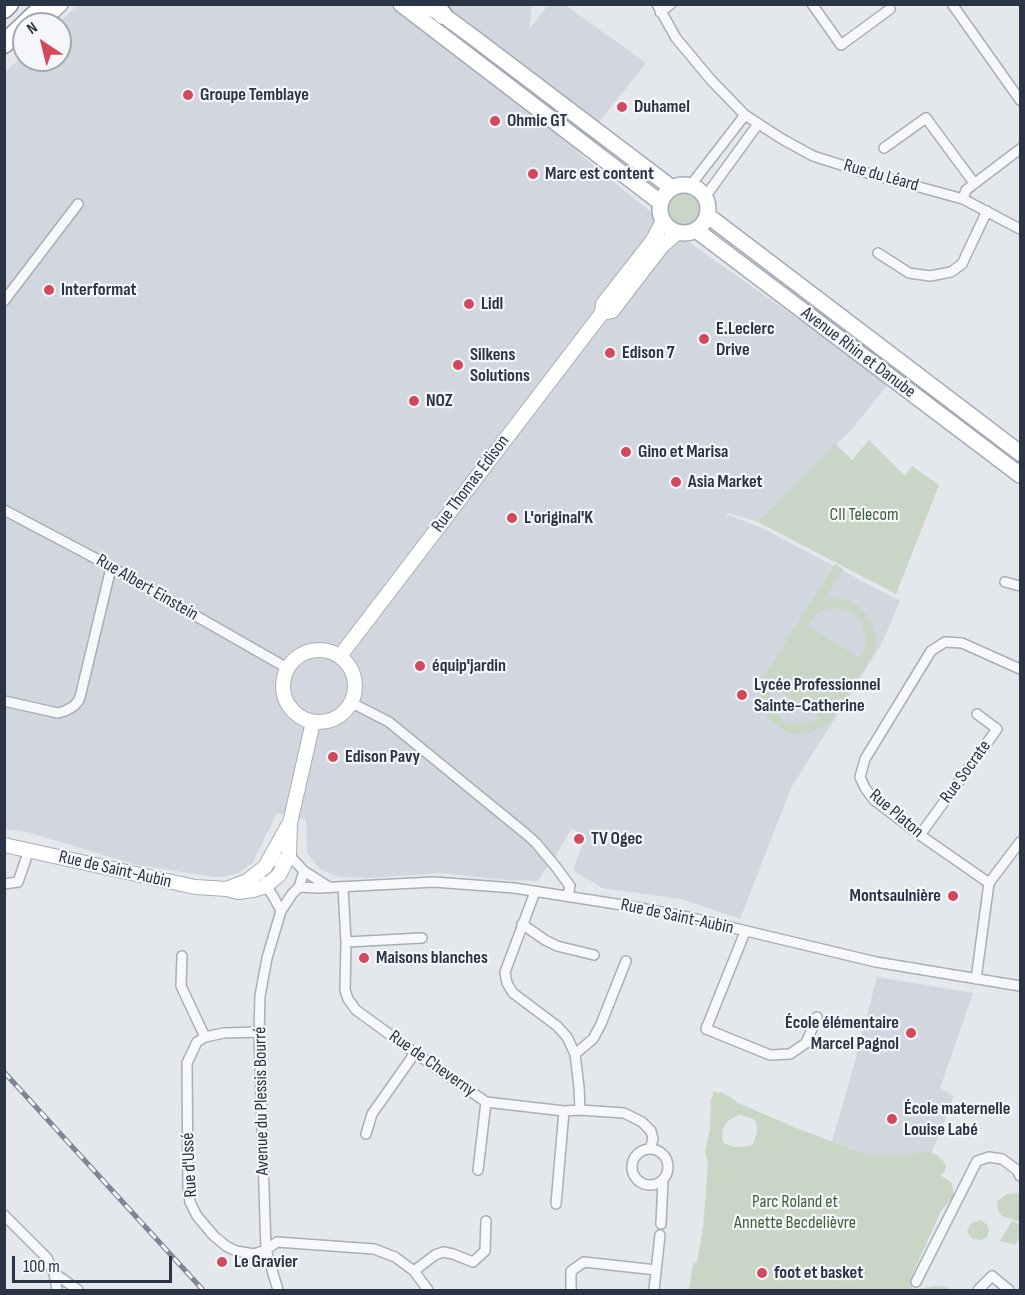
<!DOCTYPE html>
<html>
<head>
<meta charset="utf-8">
<style>
  body { margin:0 }
  #map { position:relative; width:1025px; height:1295px; overflow:hidden; background:#e4e7ec; font-family:"Sofia Sans Condensed",sans-serif }
  canvas { display:block }
  .frame { position:absolute; inset:0; border:6px solid #2b3445; pointer-events:none }
  .north { position:absolute; left:12px; top:12px; width:60px; height:60px; box-sizing:border-box; background:#f4f6f9; border:2px solid #a4a8b1; border-radius:50%; rotate:325deg; font-size:16px; font-weight:700; line-height:24px; text-align:center; color:#2b3445 }
  .north::after { content:''; display:block; margin:auto; width:21px; height:27px; background:#d1495b; clip-path:polygon(50% 0,100% 100%,50% 72%,0 100%) }
  .scale { position:absolute; left:12px; top:1256px; width:160px; height:27px; box-sizing:border-box; border:3px solid #2b3445; border-top:0; padding-left:8px; font-size:18px; line-height:21px; white-space:nowrap; color:#2b3445; -webkit-text-stroke:4px #f4f6f9; paint-order:stroke }
</style>
</head>
<body>
<div id="map">
<canvas width="1025" height="1295"></canvas>
<div class="frame"></div>
<div class="north">N</div>
<div class="scale">100 m</div>
</div>
<script>
const ctx = document.querySelector('canvas').getContext('2d');
ctx.lineJoin = 'round';
function fillPath(path, color) { ctx.fillStyle = color; ctx.fill(path, 'evenodd'); }
const shape = rows => new Path2D(rows.map(r => 'M' + r).join(''));
function trace(path, color, width, dash) { ctx.strokeStyle = color; ctx.lineWidth = width; ctx.lineCap = dash ? 'butt' : 'round'; ctx.setLineDash(dash || []); ctx.stroke(path); }
function drawText(font, color, halo, rows, align = 'center') {
  ctx.font = font + ' "Sofia Sans Condensed",sans-serif'; ctx.lineWidth = 4.5; ctx.setLineDash([]); ctx.textBaseline = 'middle'; ctx.strokeStyle = halo; ctx.fillStyle = color; for (const [text, x, y, turn = 0] of rows) {
    ctx.save(); ctx.translate(x, y); ctx.rotate((+turn || 0) * Math.PI / 180); ctx.textAlign = isNaN(turn) ? turn : align; if (halo) ctx.strokeText(text, 0, 0); ctx.fillText(text, 0, 0); ctx.restore();
  }
}
fillPath(shape([
  [79,4,389,5,429,33,448,11,440,5,532,5,529,30,548,5,565,5,646,63,576,151,657,217,666,228,680,236,889,383,852,429,758,522,728,513,723,523,728,515,760,527,900,601,881,645,791,788,740,919,681,899,602,888,573,870,586,835,571,829,556,855,537,881,505,880,441,873,368,878,339,877,320,869,307,853,306,820,277,813,252,863,239,873,224,877,214,877,137,865,27,832,5,829,5,72,24,55,24,60,60,60,60,24,57,24],
  [877,977,973,993,940,1088,954,1096,923,1175,832,1141,851,1076]
]), '#d2d6de');
fillPath(shape([
  '665 209a19 19 0 1 1 38 0a19 19 0 1 1-38 0Z',
  [869,440,905,476,912,466,939,485,896,594,758,522,836,444,852,460],
  [835,564,843,569,824,600,833,598,848,600,858,606,866,614,873,626,876,638,874,652,831,721,824,726,810,733,794,734,781,729,767,716,759,701,760,690,764,676],
  [836,608,846,609,855,614,861,622,865,632,866,642,863,653,821,716,859,658,810,626,771,683,816,614,824,610],
  [771,685,820,717,814,721,802,724,791,724,783,720,774,709,772,703,770,693],
  [713,1091,717,1093,721,1092,735,1100,736,1102,796,1128,869,1155,905,1155,927,1151,937,1155,943,1161,946,1166,945,1171,940,1175,952,1183,954,1195,941,1211,911,1278,912,1288,917,1289,936,1286,947,1287,951,1290,689,1290,693,1263,697,1262,703,1228,708,1165,705,1151,710,1129,711,1099,713,1096],
  [739,1115,752,1118,756,1122,757,1132,753,1144,750,1146,734,1147,724,1143,722,1137,723,1128,729,1120],
  [1017,1193,1020,1195,1020,1222,1002,1216,998,1210,997,1201,1008,1194],
  [981,1220,987,1225,989,1230,987,1237,981,1240,972,1239,967,1231,971,1223],
  [1012,1221,1020,1225,1020,1236,1015,1245,1000,1241]
]), '#c9d6c5');
const street = shape([
  [657,4,676,38,711,80,745,115,782,139,813,156,857,170,963,199,1020,229],
  [812,4,841,45,890,9],
  [952,4,1020,100],
  [660,12,671,4],
  [884,148,926,118,974,183],
  [690,186,745,115],
  [705,197,758,124],
  [963,199,966,190,1020,149],
  [878,253,909,273,930,276,951,272,962,264,987,211],
  [4,301,78,204],
  [4,510,93,557,287,668],
  [1005,582,1020,586],
  [4,701,58,713,65,711,74,706,79,700,81,693,111,568],
  [352,703,389,722,526,834,536,843,556,867,570,886,568,896],
  [920,835,997,729,977,714],
  [267,865,273,862,289,855,304,871,329,887],
  [265,881,266,886,273,896,281,911],
  [989,883,920,835,874,800,865,788,860,777,865,759,931,651,945,642,962,643,1020,669],
  [4,884,18,882,29,850],
  [299,887,318,888,434,882,514,888,629,906,688,917,876,962,1020,986],
  [343,887,346,942,345,990,348,999,356,1010,415,1053,486,1102,564,1111,580,1110,624,1113,642,1122,651,1131,653,1139,650,1149],
  [535,892,505,972,507,983,513,993,557,1026,567,1037,575,1054],
  [522,924,545,940,557,946,594,955],
  [745,932,706,1029,770,1055,790,1054,806,1043,817,1017],
  [346,942,422,938],
  [182,956,181,986,205,1037],
  [976,979,989,883,1020,842],
  [259,1032,224,1033,205,1037,197,1042,187,1063,188,1190,190,1202,197,1216,214,1236,226,1246,236,1251,254,1254,266,1250,277,1242,374,1249,395,1257,414,1271,428,1290],
  [580,1110,579,1087,575,1054,593,1039,601,1024,626,961],
  [366,1134,372,1114,415,1053],
  '632 1167a18 18 0 1 1 36 0a18 18 0 1 1-36 0Z',
  [478,1170,486,1102],
  [556,1204,564,1111],
  [4,1215,47,1258,54,1273,57,1290],
  [661,1224,663,1180],
  [414,1271,435,1255,443,1252,453,1254,473,1262,485,1251,486,1221],
  [54,1273,78,1290],
  [916,1282,977,1161,989,1157,1002,1159,1017,1170,1020,1176],
  [278,1290,266,1250,259,1032,260,996,267,958,281,911,292,894,299,887,304,871],
  [571,1290,571,1271,584,1262,656,1270],
  [654,1290,660,1235],
  [978,1290,992,1276,1009,1290]
]);
const secondary = shape([
  [602,313,612,311,662,246,678,232],
  '283 686a36 36 0 1 1 72 0a36 36 0 1 1-72 0Z',
  [340,656,602,313,603,304,653,240,663,221],
  [4,845,195,887,227,889,238,892,253,890,266,886,279,875,289,855,290,823,313,722],
  [229,888,247,881,265,867,289,824]
]);
const primary = shape([
  [401,4,661,203],
  [423,4,443,15,473,37,672,188],
  [39,24,60,4],
  '660 209a24 24 0 1 1 48 0a24 24 0 1 1-48 0Z',
  [707,215,1020,453],
  [696,230,1020,475]
]);
const highway = shape([
  [433,4,443,15],
  [4,9,9,4],
  [25,24,46,4],
  [4,44,24,25]
]);
trace(street, '#a9aeb7', 12);
trace(secondary, '#a9aeb7', 16);
trace(primary, '#a3abb8', 18);
trace(highway, '#8b94a3', 21);
trace(street, '#f7f8fa', 9);
trace(secondary, '#fff', 14);
trace(primary, '#fff', 15);
trace(highway, '#fff', 18);
const rail = shape([
  [4,1072,203,1290]
]);
trace(rail, '#7d8696', 5);
trace(rail, '#f4f6f9', 3, [9]);
for (const [x, y, r, color] of [
  [188,95,6,"#d1495b"],
  [622,107,6,"#d1495b"],
  [495,121,6,"#d1495b"],
  [533,174,6,"#d1495b"],
  [49,290,6,"#d1495b"],
  [469,304,6,"#d1495b"],
  [704,339,6,"#d1495b"],
  [610,353,6,"#d1495b"],
  [458,365,6,"#d1495b"],
  [414,401,6,"#d1495b"],
  [626,452,6,"#d1495b"],
  [676,482,6,"#d1495b"],
  [512,518,6,"#d1495b"],
  [420,666,6,"#d1495b"],
  [742,695,6,"#d1495b"],
  [333,757,6,"#d1495b"],
  [579,839,6,"#d1495b"],
  [953,896,6,"#d1495b"],
  [364,958,6,"#d1495b"],
  [911,1033,6,"#d1495b"],
  [892,1119,6,"#d1495b"],
  [222,1262,6,"#d1495b"],
  [762,1273,6,"#d1495b"]
]) { const dot = new Path2D(); dot.arc(x, y, r, 0, 2 * Math.PI); ctx.fillStyle = color; ctx.fill(dot); trace(dot, '#f4f6f9', 2); }
drawText('bold 18px', '#2b3445', '#f4f6f9', [
  ["Groupe Temblaye",200,95],
  ["Duhamel",634,107],
  ["Ohmic GT",507,121],
  ["Marc est content",545,174],
  ["Interformat",61,290],
  ["Lidl",481,304],
  ["E.Leclerc",716,329],
  ["Drive",716,350],
  ["Edison 7",622,353],
  ["Silkens",470,355],
  ["Solutions",470,376],
  ["NOZ",426,401],
  ["Gino et Marisa",638,452],
  ["Asia Market",688,482],
  ["L'original'K",524,518],
  ["équip'jardin",432,666],
  ["Lycée Professionnel",754,685],
  ["Sainte-Catherine",754,706],
  ["Edison Pavy",345,757],
  ["TV Ogec",591,839],
  ["Montsaulnière",941,896,"right"],
  ["Maisons blanches",376,958],
  ["École élémentaire",899,1023,"right"],
  ["Marcel Pagnol",899,1044,"right"],
  ["École maternelle",904,1109],
  ["Louise Labé",904,1130],
  ["Le Gravier",234,1262],
  ["foot et basket",774,1273]
], 'left');
drawText('18px', '#2b3445', '#f4f6f9', [
  ["Rue du Léard",881,176,16],
  ["Avenue Rhin et Danube",858,353,37],
  ["Rue Thomas Edison",471,484,-53],
  ["Rue Albert Einstein",147,588,30],
  ["Rue Socrate",966,772,-54],
  ["Rue Platon",896,814,40],
  ["Rue de Saint-Aubin",115,870,13],
  ["Rue de Saint-Aubin",677,917,12],
  ["Rue de Cheverny",432,1064,35],
  ["Avenue du Plessis Bourré",262,1101,-91],
  ["Rue d'Ussé",190,1165,-93]
]);
drawText('18px', '#3f6138', '#f4f6f9', [
  ["CII Telecom",864,515],
  ["Parc Roland et",795,1202],
  ["Annette Becdelièvre",795,1223]
]);
</script>
</body>
</html>
